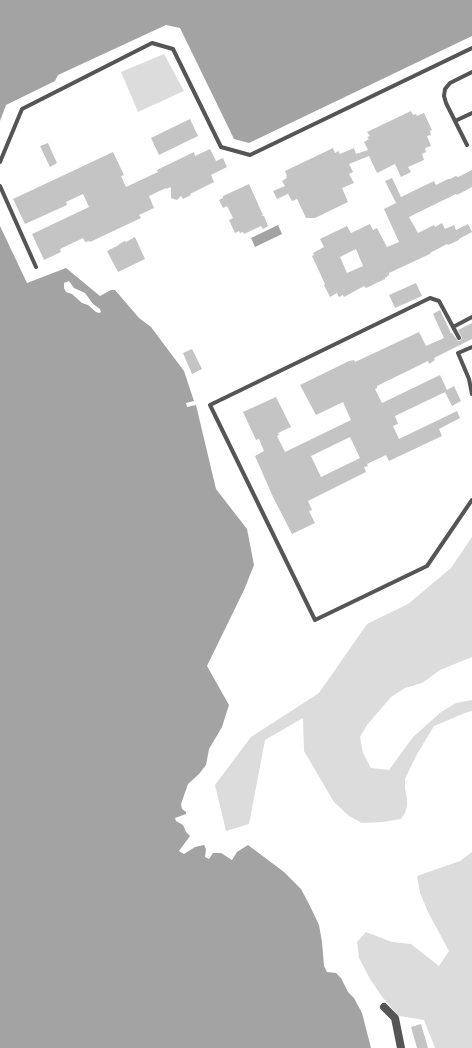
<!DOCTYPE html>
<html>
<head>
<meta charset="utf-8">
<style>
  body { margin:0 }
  canvas { display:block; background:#fff }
</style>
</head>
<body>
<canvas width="472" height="1048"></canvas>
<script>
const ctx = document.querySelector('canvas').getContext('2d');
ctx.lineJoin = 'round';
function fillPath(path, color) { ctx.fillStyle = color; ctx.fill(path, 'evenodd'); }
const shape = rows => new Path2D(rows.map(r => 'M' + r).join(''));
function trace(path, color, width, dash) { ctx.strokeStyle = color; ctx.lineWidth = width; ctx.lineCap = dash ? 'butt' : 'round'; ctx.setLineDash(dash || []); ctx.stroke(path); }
fillPath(shape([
  [164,54,184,91,138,112,121,72],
  [472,537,472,657,440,670,422,683,405,688,391,697,367,725,360,737,363,753,371,768,389,770,413,737,441,712,456,703,472,700,472,711,465,713,434,726,416,756,405,779,405,789,407,798,407,806,405,813,401,819,383,822,362,823,349,816,334,802,304,751,303,718,265,740,249,824,226,831,215,785,251,737,319,693,367,624,408,604,451,568],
  [472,852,472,1048,435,1048,424,1020,399,1016,383,998,370,979,359,958,357,942,366,932,392,942,411,944,439,966,449,951,428,912,420,893,417,876,460,861]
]), '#dcdcdc');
fillPath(shape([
  [0,0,472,0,472,36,249,143,234,139,180,28,166,25,58,75,55,81,6,105,0,121],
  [278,225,282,234,255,247,251,238],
  [0,226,27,283,66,268,100,296,111,290,115,290,139,318,151,327,184,371,194,401,186,403,187,407,196,405,216,489,247,529,254,565,244,590,207,666,229,705,222,727,209,749,206,765,199,774,188,784,181,804,182,809,186,812,186,814,175,818,176,821,183,825,186,832,190,836,179,851,184,854,195,847,204,845,206,849,205,857,209,859,213,853,221,853,232,860,237,852,248,845,284,872,301,889,310,906,319,925,322,942,324,966,327,972,336,973,341,978,348,992,354,998,362,1013,371,1048,0,1048],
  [69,281,74,288,85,293,93,304,100,309,101,312,99,313,96,312,88,305,82,303,72,294,66,292,64,288,64,283]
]), '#a3a3a3');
fillPath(shape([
  [411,111,413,115,416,114,417,116,424,113,432,130,430,131,431,135,427,136,431,146,425,148,426,152,422,154,424,160,408,167,411,172,401,177,395,164,377,173,369,156,349,164,353,172,349,174,354,183,342,188,348,202,315,218,306,218,297,199,292,201,288,194,277,199,273,191,285,186,282,181,287,178,286,177,287,176,285,171,333,148,335,153,338,151,340,154,354,148,356,154,368,150,364,142,369,139,367,137,370,136,367,132],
  [190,119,198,136,159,155,151,138],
  [48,143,57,163,50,167,40,146],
  [210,149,216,161,223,158,227,167,211,175,214,182,190,194,191,195,183,199,181,196,177,200,171,198,171,187,166,189,166,188,149,196,154,208,139,215,141,218,90,242,90,241,85,242,83,238,60,249,61,252,44,260,32,234,89,207,83,194,66,202,67,205,25,224,13,199,113,152,124,175,121,176,126,187,158,172,157,170,194,152,195,156],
  [472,170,472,187,457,195,456,194,409,217,418,233,434,225,435,227,442,223,445,229,454,225,456,230,468,224,472,232,459,239,459,240,448,245,447,244,430,253,430,254,389,273,389,275,385,278,385,279,366,288,364,286,344,297,343,295,339,297,337,293,330,297,324,285,325,284,312,256,314,255,313,253,324,247,320,239,347,226,351,233,370,224,373,230,377,228,387,247,399,242,384,209,396,203,385,181,392,178,401,197,434,181,436,185,448,179,450,179,456,176,458,177],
  [356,249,363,266,347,273,340,257],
  [249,184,263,215,261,216,264,216,268,226,263,229,261,226,244,234,243,232,240,233,239,231,235,233,229,220,233,218,227,206,223,208,219,200,223,198,223,196],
  [135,237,145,259,118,272,107,251,119,245,119,244,125,241,126,242],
  [416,283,422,296,395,308,389,295],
  [440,310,451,333,452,333,458,341,460,341,462,338,458,330,472,323,472,339,434,358,435,360,429,364,428,361,377,386,377,388,375,389,382,403,440,375,447,390,454,386,461,401,452,406,445,392,395,416,398,424,393,426,399,439,457,411,460,418,439,429,442,436,389,461,386,455,367,464,368,466,364,467,366,472,308,501,312,510,309,511,315,523,292,534,273,497,255,456,264,451,259,439,256,440,243,412,276,397,291,427,278,433,279,435,277,436,285,452,351,420,343,402,316,415,300,385,349,361,354,360,355,362,419,332,426,346,444,338,433,314],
  [350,437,360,458,321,477,311,456],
  [192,349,202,369,192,374,183,353],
  [421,1024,428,1048,417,1048,411,1027]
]), '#c4c4c4');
trace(shape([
  [455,121,472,113],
  [467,145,446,103,444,96,445,89,450,83,472,72],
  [0,162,22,109,152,43,173,49,221,147,250,155,472,48],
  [0,186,36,267],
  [453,327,472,317],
  [459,338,439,301,430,298,210,405,315,620,427,566,472,500],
  [472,347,458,353,469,379,472,394]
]), '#555', 4);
trace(shape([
  [384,1007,395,1018,401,1048]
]), '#555', 8);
</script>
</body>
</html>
